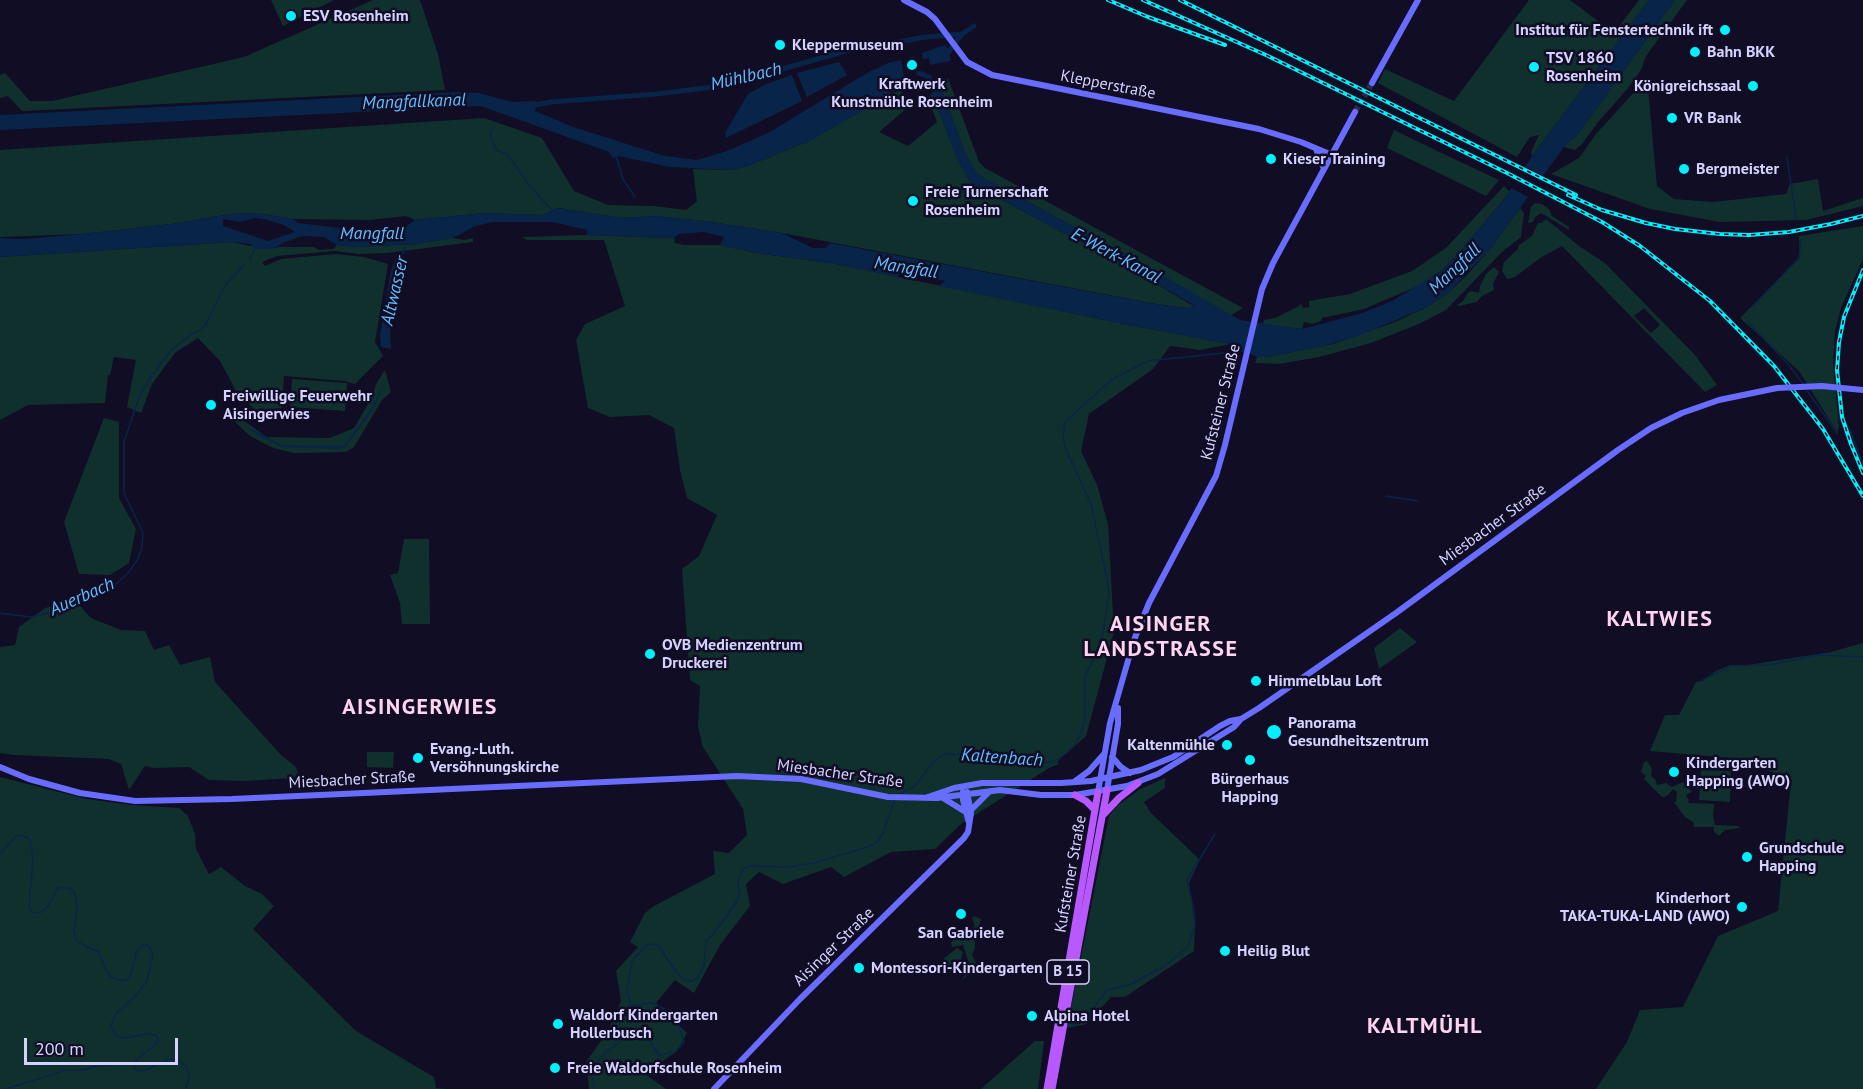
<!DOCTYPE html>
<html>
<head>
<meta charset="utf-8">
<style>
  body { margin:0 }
  #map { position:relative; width:1863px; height:1089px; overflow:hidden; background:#100d25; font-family:"PT Sans",sans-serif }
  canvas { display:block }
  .scale { position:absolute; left:24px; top:1038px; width:154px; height:27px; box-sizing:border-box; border:3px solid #d5d2ff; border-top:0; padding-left:8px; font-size:18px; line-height:21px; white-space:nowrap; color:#d5d2ff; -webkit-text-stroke:4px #100d25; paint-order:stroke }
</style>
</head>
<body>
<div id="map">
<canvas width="1863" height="1089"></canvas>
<div class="scale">200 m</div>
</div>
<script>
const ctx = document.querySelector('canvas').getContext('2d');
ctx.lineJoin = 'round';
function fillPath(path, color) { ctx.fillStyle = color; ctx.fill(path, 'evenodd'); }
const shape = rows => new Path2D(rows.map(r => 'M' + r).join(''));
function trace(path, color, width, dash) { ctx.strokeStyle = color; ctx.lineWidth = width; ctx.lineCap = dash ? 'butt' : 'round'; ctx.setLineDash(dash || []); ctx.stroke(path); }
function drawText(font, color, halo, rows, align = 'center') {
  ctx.font = font + ' "PT Sans",sans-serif'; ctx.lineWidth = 5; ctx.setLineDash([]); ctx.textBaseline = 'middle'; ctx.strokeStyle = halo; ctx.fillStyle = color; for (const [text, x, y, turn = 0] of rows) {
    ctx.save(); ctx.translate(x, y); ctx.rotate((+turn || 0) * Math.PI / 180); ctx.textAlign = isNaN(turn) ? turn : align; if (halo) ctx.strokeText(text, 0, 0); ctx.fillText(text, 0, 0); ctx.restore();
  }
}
fillPath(shape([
  [271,0,334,0,283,26],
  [373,0,420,0,438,54,445,90,22,111,8,96,0,98,0,75,5,73,30,101,52,101,244,57],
  [1529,0,1570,0,1614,33,1639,0,1649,0,1532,156,1531,152,1539,135,1530,137,1517,157,1378,83,1385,69,1454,101],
  [1675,0,1687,0,1646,56,1641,70,1628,88,1599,121,1582,144,1575,150,1564,147,1578,134],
  [948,78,979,162,985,168,1243,308,1230,316,1133,258,983,178,975,171,965,153,940,85],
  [1647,78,1657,186,1674,199,1713,202,1786,194,1790,184,1818,179,1823,211,1863,198,1863,206,1806,220,1720,222,1650,209,1551,174,1579,158,1596,134],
  [900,89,906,100,913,103,879,132,908,146,937,122,928,98,932,93,956,156,969,180,976,186,1140,274,1195,307,1187,308,1156,304,782,233,705,221,655,216,621,218,558,208,542,215,485,213,415,220,406,216,369,220,293,219,256,213,230,214,172,224,83,234,0,237,0,150,484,118,542,138,574,191,608,205,654,206,686,210,697,201,693,169,732,170,750,165,807,142],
  [1394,130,1450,157,1499,180,1486,196,1387,148],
  [1504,186,1510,192,1459,253,1442,270,1418,286,1364,309,1322,318,1321,321,1312,324,1304,322,1302,329,1263,324,1264,320,1275,318,1299,306,1301,303,1303,308,1309,307,1309,301,1350,294,1412,271,1446,248],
  [1535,203,1542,204,1549,209,1552,216,1569,227,1569,230,1541,213,1535,217,1533,222,1528,223,1531,207],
  [1520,208,1524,213,1521,237,1502,252,1446,310,1421,323,1371,343,1319,357,1279,364,1255,363,1257,357,1267,357,1333,344,1395,322,1427,307,1448,293,1467,275,1491,248],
  [1546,219,1579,246,1605,263,1695,355,1717,385,1705,392,1562,246,1540,258,1515,277,1507,279,1502,271,1504,262,1518,249,1519,245,1532,236,1538,223,1542,223],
  [1644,308,1660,325,1651,333,1634,316],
  [1863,226,1863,259,1841,308,1835,331,1833,364,1839,427,1837,432,1799,371,1740,318,1800,258,1799,236],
  [587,235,674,238,675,243,684,245,720,245,757,253,836,264,1119,323,1231,344,1200,350,1170,346,1153,369,1089,414,1081,451,1097,485,1108,524,1114,632,1086,736,1057,762,1059,764,1049,768,961,824,935,849,891,852,844,877,831,867,783,884,759,872,746,884,750,906,720,945,694,993,675,980,656,1003,687,1033,677,1051,645,1074,666,1089,589,1089,586,1062,608,1031,621,1001,616,971,638,947,630,942,645,913,654,906,715,874,713,851,729,853,747,835,743,809,703,747,698,727,700,686,690,680,682,569,699,556,717,515,687,498,680,470,674,428,649,415,610,417,588,408,576,340,585,324,625,306,604,240,527,240,522,237],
  [453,238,464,240,473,238,473,242,387,253,358,254,335,251,277,256,262,262,265,266,281,259,336,254,364,257,388,264,375,342,383,356,355,384,344,381,284,376,282,407,272,420,259,414,236,391,220,361,198,338,175,353,152,384,141,413,127,407,136,360,114,357,110,375,108,375,105,403,28,405,0,420,0,257,232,242,267,249,280,247,314,247,319,250,333,249,337,245,358,247,416,244],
  [1494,267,1499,272,1493,284,1494,290,1482,296,1477,302,1459,306,1457,305,1463,301,1467,294,1471,291,1479,293,1480,286,1486,274],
  [385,370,391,392,382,400,354,447,346,452,294,453,273,448,250,436,234,421,237,416,267,437,330,438,354,428,371,399,377,382],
  [292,379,347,383,345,411,290,407],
  [104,418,119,422,119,498,136,529,129,563,110,575,79,574,64,522],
  [404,539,429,539,430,624,402,624,400,603,390,575,398,573],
  [75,600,91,618,121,630,145,631,154,650,169,645,180,665,210,657,215,682,281,755,295,766,298,772,294,778,246,781,209,780,189,767,154,768,145,766,129,790,121,764,109,759,14,755,0,753,0,647,15,645,19,627,45,608],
  [1400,628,1417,642,1379,669,1374,648],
  [1863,643,1863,1089,1596,1089,1627,1042,1640,1010,1683,1007,1718,936,1778,911,1791,781,1743,759,1650,751,1665,715,1679,715,1696,682,1702,681,1716,671,1730,665,1748,665,1831,652],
  [367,752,394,752,393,768,367,767],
  [1647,761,1652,769,1651,776,1655,779,1657,785,1666,783,1672,787,1683,782,1692,792,1686,795,1689,800,1688,803,1714,804,1713,817,1715,825,1738,826,1740,828,1725,830,1719,836,1714,832,1714,827,1694,827,1693,822,1685,817,1674,802,1676,802,1677,792,1673,789,1667,796,1662,797,1644,779,1646,776,1641,772,1644,762],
  [1701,770,1731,771,1730,802,1699,800],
  [0,777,87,799,132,805,179,808,188,816,195,834,196,849,209,874,221,867,245,886,262,894,274,906,253,929,356,1031,434,1077,436,1088,447,1089,0,1089],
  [1165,778,1165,788,1144,802,1151,813,1200,860,1189,883,1195,926,1194,951,1125,997,1111,997,1087,1024,1067,1028,1109,816,1118,805,1140,789],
  [974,916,981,919,975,940,975,948,972,955,979,968,977,972,969,974,962,980,968,970,969,963,963,945,952,947,951,943,954,939,960,940,960,937,975,926,972,918],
  [957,948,963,952,957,976,943,959],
  [1035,1041,1044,1041,1038,1089,981,1089]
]), '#10302d');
fillPath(shape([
  [1649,0,1675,0,1578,134,1564,147,1491,248,1448,293,1427,307,1363,334,1324,346,1267,357,1257,357,1231,344,1119,323,939,286,945,281,914,275,901,273,897,277,836,264,757,253,720,245,724,237,704,232,679,234,674,238,587,235,587,230,552,222,492,222,473,227,453,238,416,244,358,247,337,245,324,237,303,236,285,242,273,249,256,249,250,244,232,242,0,257,0,238,23,239,83,234,172,224,230,214,256,213,293,219,298,223,366,231,404,228,415,220,485,213,542,215,558,208,621,218,655,216,705,221,782,233,813,248,826,248,830,243,1155,304,1187,308,1195,307,1192,304,1140,274,976,186,969,180,956,156,932,93,940,85,965,153,975,171,983,178,1133,258,1240,320,1302,329,1362,313,1392,301,1442,270,1459,253,1503,201,1532,156],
  [254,218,264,219,284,225,295,232,268,241,223,226,223,219,240,222],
  [945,45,950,51,950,61,930,65,929,58,923,59,922,53],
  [901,60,905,84,868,108,807,142,750,165,732,170,669,167,619,156,613,158,609,152,481,106,0,130,0,115,457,92,479,93,512,102,537,101,535,111,573,127,665,156,697,160,727,151,768,133,867,73,888,63],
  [839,62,847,75,807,97,797,73],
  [792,75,802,101,726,138,725,133,748,94,766,84],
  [402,255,405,259,406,265,402,285,396,293,390,321,391,349,381,347,380,336,391,270,395,260],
  [386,381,374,408,346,447,338,449,282,447,257,435,245,425,282,445,338,446,345,445,372,407]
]), '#092449');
fillPath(shape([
  [1523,165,1546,177,1530,198,1509,187]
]), '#100d25');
trace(shape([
  [494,126,490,133,496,150,507,154,529,185,552,210],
  [616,156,623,179,635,197],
  [1787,157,1796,219],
  [402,256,406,243],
  [250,259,256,246],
  [1753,306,1799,258,1801,240],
  [1748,322,1788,364,1804,385],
  [1806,389,1837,433],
  [1849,428,1863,464],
  [1386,496,1418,501],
  [0,613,31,617,52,612,69,606,85,594,115,585,129,572,138,559,142,547,143,533,124,493,124,442,140,395,149,379,167,355,178,344,205,326,224,287,244,265],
  [1703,680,1731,666,1769,665,1818,655,1863,657],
  [898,795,915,786,934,761,944,754,990,755,1045,763,1059,759,1074,746,1082,731,1085,718,1085,676,1096,654,1103,633,1109,594,1107,579,1091,504,1065,447,1063,437,1065,422,1111,380,1147,361,1244,351],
  [0,854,17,835,27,837,30,840,33,859,29,907,31,911,34,913,42,912,48,906,58,888,69,888,74,892,76,897,77,908,74,930,76,940,83,945,99,952,105,968,110,976,118,980,126,980,131,974,137,950,144,944,149,946,153,956,147,981,136,996,116,1013,111,1025,116,1036,126,1038,146,1034,156,1035,158,1040,155,1045,135,1061,135,1068,138,1071,144,1071,169,1059,179,1060,186,1067,189,1074,188,1083,185,1089],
  [1072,1026,1084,1020,1107,990,1129,985,1163,967,1187,948,1195,926,1194,911,1187,880,1215,834],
  [6,1089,66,1070,84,1070,95,1066,134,1064],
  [594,1089,591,1068,606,1052,625,1038,633,1036,648,1038,659,1055,671,1053,680,1047,684,1042,678,1023,663,1008,652,1003,631,1006,627,991,632,961,647,945,652,944,659,946,676,972,685,980,692,981,697,978,704,966,706,941,715,932,737,901,739,895,738,881,742,870,748,866,787,867,814,863,871,846,878,841,882,835,895,799]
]), '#092449', 1.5);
trace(shape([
  [947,54,962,34],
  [919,73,929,77,937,95],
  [530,106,551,102,656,94,722,86,846,51,926,37,962,34,974,26]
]), '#092449', 5);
trace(shape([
  [1355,112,1372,83]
]), '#2e2b46', 6, [6, 3]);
trace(shape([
  [904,0,927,12,935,19,967,62,992,75,1259,129,1301,142,1332,155],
  [1372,83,1418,0],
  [1316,149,1324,169],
  [1112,757,1121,767,1130,773],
  [0,767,29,779,80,793,135,801,232,799,737,776,801,779,888,797,937,798,1000,790,1041,795,1075,795,1127,786,1158,774,1234,727,1241,719],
  [1074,782,1089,771,1104,754],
  [1107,790,1118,724,1118,708],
  [963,792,963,800,969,823],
  [1098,792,1110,723,1134,640,1149,603,1216,476,1225,445,1262,289,1273,263,1355,112],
  [928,797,954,788,982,783,1061,783,1091,781,1141,770,1173,757,1220,726,1230,721,1241,719,1259,708,1396,613,1618,450,1651,428,1682,413,1719,400,1777,388],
  [943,798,964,811],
  [971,810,989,792],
  [714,1089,800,999,964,838,968,832,971,813,967,792]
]), '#696dff', 6);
trace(shape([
  [1075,795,1086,801,1095,810],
  [1104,814,1119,798,1138,783],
  [1047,1089,1098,792],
  [1052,1089,1107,790]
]), '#b859ff', 7);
const rail = shape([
  [1108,0,1148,17,1225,45],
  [1143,0,1268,56,1507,173,1602,222,1640,246,1710,301,1774,366,1823,429,1863,496],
  [1180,0,1576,195],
  [1568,195,1602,210,1646,223,1675,229,1720,234,1749,235,1789,232,1831,224,1863,216],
  [1863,270,1844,317,1839,342,1837,370,1842,417,1851,444,1863,473]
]);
trace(rail, '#00f1fd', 4);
trace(rail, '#100d25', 1.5, [4.5]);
trace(shape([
  [1777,388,1822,386,1863,390]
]), '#696dff', 6);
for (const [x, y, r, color] of [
  [291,16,6,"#00f1fd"],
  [1725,30,6,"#00f1fd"],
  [780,45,6,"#00f1fd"],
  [1695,52,6,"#00f1fd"],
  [912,65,6,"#00f1fd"],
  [1534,67,6,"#00f1fd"],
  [1753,86,6,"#00f1fd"],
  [1672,118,6,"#00f1fd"],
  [1271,159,6,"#00f1fd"],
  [1684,169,6,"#00f1fd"],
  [913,201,6,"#00f1fd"],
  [211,405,6,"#00f1fd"],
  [650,654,6,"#00f1fd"],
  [1256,681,6,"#00f1fd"],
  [1274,732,8,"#00f1fd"],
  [1227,745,6,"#00f1fd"],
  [418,758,6,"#00f1fd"],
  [1250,760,6,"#00f1fd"],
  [1674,772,6,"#00f1fd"],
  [1747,857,6,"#00f1fd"],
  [1742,907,6,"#00f1fd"],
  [961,914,6,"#00f1fd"],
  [1225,951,6,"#00f1fd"],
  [859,968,6,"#00f1fd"],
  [1032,1016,6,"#00f1fd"],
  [558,1024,6,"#00f1fd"],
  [555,1068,6,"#00f1fd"]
]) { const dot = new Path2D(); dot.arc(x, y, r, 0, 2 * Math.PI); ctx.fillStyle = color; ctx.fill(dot); trace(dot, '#100d25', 2); }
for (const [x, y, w] of [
  [1068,972,42]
]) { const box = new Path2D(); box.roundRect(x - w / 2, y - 12, w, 24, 4.5); ctx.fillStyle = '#100d25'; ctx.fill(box); trace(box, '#d5d2ff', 1.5); }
drawText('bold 15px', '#d5d2ff', null, [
  ["B 15",1068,972]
]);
drawText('bold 16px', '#d5d2ff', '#100d25', [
  ["ESV Rosenheim",303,16],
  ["Institut für Fenstertechnik ift",1713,30,"right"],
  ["Kleppermuseum",792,45],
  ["Bahn BKK",1707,52],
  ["TSV 1860",1546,58],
  ["Rosenheim",1546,76],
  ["Kraftwerk",912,84,"center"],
  ["Kunstmühle Rosenheim",912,102,"center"],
  ["Königreichssaal",1741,86,"right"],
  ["VR Bank",1684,118],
  ["Kieser Training",1283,159],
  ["Bergmeister",1696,169],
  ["Freie Turnerschaft",925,192],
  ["Rosenheim",925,210],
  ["Freiwillige Feuerwehr",223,396],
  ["Aisingerwies",223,414],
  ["OVB Medienzentrum",662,645],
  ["Druckerei",662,663],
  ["Himmelblau Loft",1268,681],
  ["Panorama",1288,723],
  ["Gesundheitszentrum",1288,741],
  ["Kaltenmühle",1215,745,"right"],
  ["Evang.-Luth.",430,749],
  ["Versöhnungskirche",430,767],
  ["Kindergarten",1686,763],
  ["Happing (AWO)",1686,781],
  ["Bürgerhaus",1250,779,"center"],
  ["Happing",1250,797,"center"],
  ["Grundschule",1759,848],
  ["Happing",1759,866],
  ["Kinderhort",1730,898,"right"],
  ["TAKA-TUKA-LAND (AWO)",1730,916,"right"],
  ["San Gabriele",961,933,"center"],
  ["Heilig Blut",1237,951],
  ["Montessori-Kindergarten",871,968],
  ["Waldorf Kindergarten",570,1015],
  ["Hollerbusch",570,1033],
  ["Alpina Hotel",1044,1016],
  ["Freie Waldorfschule Rosenheim",567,1068]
], 'left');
drawText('16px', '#d5d2ff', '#100d25', [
  ["Klepperstraße",1108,85,11],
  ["Kufsteiner Straße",1221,402,-76],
  ["Miesbacher Straße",1493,525,-36],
  ["Miesbacher Straße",840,774,8],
  ["Miesbacher Straße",352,780,-3],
  ["Kufsteiner Straße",1071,874,-80],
  ["Aisinger Straße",834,947,-44]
]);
drawText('italic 18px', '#60bdff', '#100d25', [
  ["Mühlbach",746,77,-13],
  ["Mangfallkanal",414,102,-2],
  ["Mangfall",372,234],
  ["E-Werk-Kanal",1116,256,28],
  ["Mangfall",906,268,9],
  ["Mangfall",1455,269,-44],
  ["Altwasser",395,291,-77],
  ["Auerbach",82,597,-24],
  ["Kaltenbach",1002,758,4]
]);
ctx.letterSpacing = '1.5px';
drawText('bold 22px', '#ffd4f1', '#100d25', [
  ["KALTWIES",1660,620],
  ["AISINGER",1161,625],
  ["LANDSTRASSE",1161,650],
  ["AISINGERWIES",420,708],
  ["KALTMÜHL",1425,1027]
]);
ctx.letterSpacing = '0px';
</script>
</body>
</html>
